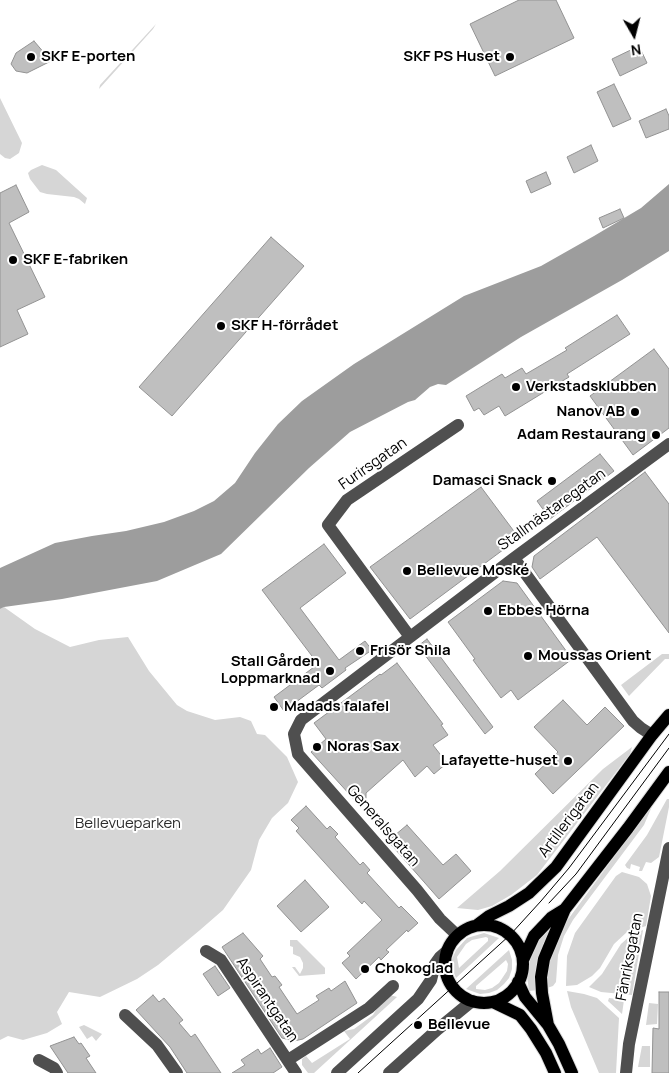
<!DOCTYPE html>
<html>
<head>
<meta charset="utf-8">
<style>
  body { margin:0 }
  #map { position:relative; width:669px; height:1073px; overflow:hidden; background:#fff; font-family:Manrope,sans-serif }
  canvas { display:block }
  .north { position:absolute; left:609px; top:10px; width:50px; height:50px; -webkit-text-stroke:4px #fff; paint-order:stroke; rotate:172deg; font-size:14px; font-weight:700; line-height:20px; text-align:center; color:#000 }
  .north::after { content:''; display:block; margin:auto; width:18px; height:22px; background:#000; clip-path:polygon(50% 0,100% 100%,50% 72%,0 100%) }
</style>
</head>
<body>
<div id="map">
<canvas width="669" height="1073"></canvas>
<div class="north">N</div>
</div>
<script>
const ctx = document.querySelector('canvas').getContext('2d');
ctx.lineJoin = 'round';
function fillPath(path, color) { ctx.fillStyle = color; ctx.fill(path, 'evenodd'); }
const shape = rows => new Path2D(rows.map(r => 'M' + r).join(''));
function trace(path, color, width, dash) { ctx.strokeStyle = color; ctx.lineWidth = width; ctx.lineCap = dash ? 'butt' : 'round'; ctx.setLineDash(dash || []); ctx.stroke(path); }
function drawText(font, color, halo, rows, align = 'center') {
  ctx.font = font + ' Manrope,sans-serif'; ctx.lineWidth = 4; ctx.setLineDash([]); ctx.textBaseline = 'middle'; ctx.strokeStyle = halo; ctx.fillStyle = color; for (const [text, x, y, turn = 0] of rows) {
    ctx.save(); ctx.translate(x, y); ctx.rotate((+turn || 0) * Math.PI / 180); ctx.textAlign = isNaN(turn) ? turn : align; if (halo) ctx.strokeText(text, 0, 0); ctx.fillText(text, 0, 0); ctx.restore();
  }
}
fillPath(shape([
  [156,24,153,29,99,89,100,85],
  [0,98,22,143,19,153,10,159,5,158,0,154],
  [42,165,56,170,87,198,85,204,79,199,74,197,47,194,40,192,30,179,28,173,31,170],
  [4,607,35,629,70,647,99,640,128,637,149,671,177,705,187,711,215,720,240,717,251,721,257,734,265,735,287,757,298,782,288,803,272,818,259,840,251,870,223,910,200,930,158,965,137,979,100,997,69,992,57,1012,62,1024,47,1033,23,1040,8,1036,0,1040,0,609],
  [662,654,669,654,669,659,665,659,629,696,621,685],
  [632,747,630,754,537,875,511,895,492,906,478,910,457,908,500,871,603,769],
  [667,799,669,799,669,807,659,857,651,863,646,862,642,871,639,871,640,867,631,864,630,869,627,868,625,865,647,835],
  [653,804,644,825,573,920,564,936,558,955,556,982,553,986,547,988,546,966,558,933],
  [622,872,639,877,647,884,651,896,646,926,627,932,614,944,600,968,592,976,577,985,566,986,567,956,575,933,616,876],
  [551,927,544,942,540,954,538,990,529,991,527,976,527,964,538,939],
  [643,930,632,995,601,992,589,987,602,974,621,944,630,936],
  [484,933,499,938,456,978,452,968,452,959,456,950,467,938],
  [486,937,488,938,488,941,459,968,457,957,466,944,472,940],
  [290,940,297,940,325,968,325,974,299,976,292,967,295,967,300,974,303,968,303,963,300,957,293,954,293,947,290,946],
  [509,950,512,960,512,969,509,978,504,984,497,990,489,993,480,994,466,989],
  [506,960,508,964,507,971,499,983,492,988,485,990,476,989,476,986],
  [567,991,584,994,597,998,619,1018,616,1073,599,1073,571,1007],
  [390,995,397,997,314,1073,308,1073,302,1065,302,1059,306,1056,312,1063,350,1039,344,1031,354,1029,373,1015,381,1002],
  [609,998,624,1000,622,1014,608,1001],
  [649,1003,658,1004,657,1024,646,1025],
  [84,1025,102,1034,96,1041,92,1036,87,1039,79,1027],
  [642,1046,650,1046,650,1067,638,1067]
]), '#d6d6d6');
fillPath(shape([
  [669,184,669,251,622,280,521,337,446,385,438,384,430,387,415,400,408,402,350,432,309,468,221,554,157,581,62,599,4,607,0,609,0,568,55,543,92,536,126,531,164,522,194,511,214,501,235,483,255,453,278,424,302,401,354,364,464,296,541,266,594,236,641,208]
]), '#9d9d9d');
const building = shape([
  [519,0,556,0,574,38,495,76,470,24,519,0],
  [34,41,51,61,27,73,16,71,11,64,16,53,34,41],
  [639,46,647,63,620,76,612,59,639,46],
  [614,84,631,119,613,127,597,92,614,84],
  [666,109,669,116,669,129,646,138,639,121,666,109],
  [591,145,598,161,574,173,567,157,591,145],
  [546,172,551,184,531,193,526,181,546,172],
  [16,185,29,212,9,223,45,297,17,310,28,334,0,347,0,193,16,185],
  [620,209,624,218,603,228,599,218,620,209],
  [271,237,304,266,172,416,139,387,271,237],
  [617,315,630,334,567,374,569,377,505,416,499,406,484,415,479,408,474,411,466,396,502,374,505,378,522,368,526,374,567,350,565,348,617,315],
  [654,349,669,369,669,428,633,455,590,396,654,349],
  [600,454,614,471,550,519,537,501,600,454],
  [645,472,669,504,669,633,597,537,540,579,532,567,534,556,645,472],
  [481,487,519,538,410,619,370,567,481,487],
  [324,544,346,573,300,608,339,660,365,641,372,650,345,668,346,670,322,688,319,685,284,711,274,697,318,664,262,590,324,544],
  [503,581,517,583,572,659,518,700,511,690,501,698,473,660,475,659,448,622,503,581],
  [427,639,493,727,485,734,418,646,427,639],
  [397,663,443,724,441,725,448,735,433,745,447,763,434,774,427,766,415,777,403,760,366,793,366,802,361,807,311,752,326,739,314,723,380,674,381,675,397,663],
  [563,700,587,725,605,707,624,726,553,794,535,774,558,752,534,727,563,700],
  [306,806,327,829,330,826,338,834,335,837,360,865,363,862,370,870,367,873,399,908,401,906,418,923,408,932,407,930,386,950,389,952,381,960,379,957,356,979,342,963,350,956,347,953,382,920,364,901,362,904,296,831,299,828,291,820,306,806],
  [407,825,443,865,456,854,471,871,439,899,388,841,407,825],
  [305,880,329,907,301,932,277,906,305,880],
  [243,933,263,956,260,959,272,977,275,976,282,985,279,987,297,1014,319,1000,316,996,329,988,331,991,345,981,357,1003,303,1039,294,1041,282,1038,222,947,243,933],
  [215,966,230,988,218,996,203,974,215,966],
  [659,992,669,992,669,1073,652,1073,653,1028,659,1029,659,992],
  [153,995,159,1002,164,998,183,1020,179,1023,191,1037,195,1034,221,1073,187,1073,170,1047,136,1010,153,995],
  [74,1037,79,1044,81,1043,90,1056,86,1058,96,1073,68,1073,50,1046,74,1037],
  [270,1048,282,1067,273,1073,232,1073,245,1065,241,1060,258,1049,261,1054,270,1048]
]);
fillPath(building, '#bfbfbf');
trace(building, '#939393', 1);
const major = shape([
  '445 964a39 39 0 1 1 78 0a39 39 0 1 1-78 0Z',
  [477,925,489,916,509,906,529,893,556,867,652,735,669,715],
  [523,960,534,936,552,917,565,909,628,828,669,772],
  [518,982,525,997,548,1025,559,1044,572,1073],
  [493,1002,520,1015,531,1029,546,1053,555,1073],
  [548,1025,542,993,541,977,544,959,565,909]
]);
trace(major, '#dbdbdb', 14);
trace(shape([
  [514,558,633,721,641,728,652,735],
  [410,637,328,525,347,500,458,425],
  [457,935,440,919,417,890,298,754,294,734,301,720,514,558,669,444],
  [206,951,221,960,296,1073],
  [125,1015,157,1045,177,1073],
  [39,1060,54,1068,57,1073],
  [288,1060,369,1008,393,986],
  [337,1073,418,999,431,980,435,964,440,957,447,951],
  [389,1073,438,1029,472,1001],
  [626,1073,629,1044,669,848]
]), '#4f4f4f', 12);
trace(major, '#000', 12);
trace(shape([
  [549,903,576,874,669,748],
  [358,1073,510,935,541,901,569,868,669,734]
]), '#000', 1);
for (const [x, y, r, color] of [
  [31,57,5,"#000"],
  [510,57,5,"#000"],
  [13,260,5,"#000"],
  [221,326,5,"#000"],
  [516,387,5,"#000"],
  [635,412,5,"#000"],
  [656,435,5,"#000"],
  [552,481,5,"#000"],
  [407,571,5,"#000"],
  [488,611,5,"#000"],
  [360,651,5,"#000"],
  [528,656,5,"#000"],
  [330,671,5,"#000"],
  [274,707,5,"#000"],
  [317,747,5,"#000"],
  [568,761,5,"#000"],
  [365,969,5,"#000"],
  [418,1025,5,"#000"]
]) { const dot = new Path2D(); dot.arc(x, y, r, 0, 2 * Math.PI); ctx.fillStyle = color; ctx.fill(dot); trace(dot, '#fff', 2); }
drawText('bold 15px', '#000', '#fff', [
  ["SKF E-porten",41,57],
  ["SKF PS Huset",500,57,"right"],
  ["SKF E-fabriken",23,260],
  ["SKF H-förrådet",231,326],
  ["Verkstadsklubben",526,387],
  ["Nanov AB",625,412,"right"],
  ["Adam Restaurang",646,435,"right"],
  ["Damasci Snack",542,481,"right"],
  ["Bellevue Moské",417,571],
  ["Ebbes Hörna",498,611],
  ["Frisör Shila",370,651],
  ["Moussas Orient",538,656],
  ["Stall Gården",320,662,"right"],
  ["Loppmarknad",320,679,"right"],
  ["Madads falafel",284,707],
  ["Noras Sax",327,747],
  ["Lafayette-huset",558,761,"right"],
  ["Chokoglad",375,969],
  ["Bellevue",428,1025]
], 'left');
drawText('15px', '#000', '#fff', [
  ["Furirsgatan",373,464,-35],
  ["Stallmästaregatan",552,510,-36],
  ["Artillerigatan",569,820,-53],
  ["Generalsgatan",383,826,49],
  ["Fänriksgatan",630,957,-79],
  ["Aspirantgatan",267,1000,56]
]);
drawText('15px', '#2d2d2d', '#fff', [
  ["Bellevueparken",128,824]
]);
</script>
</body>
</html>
